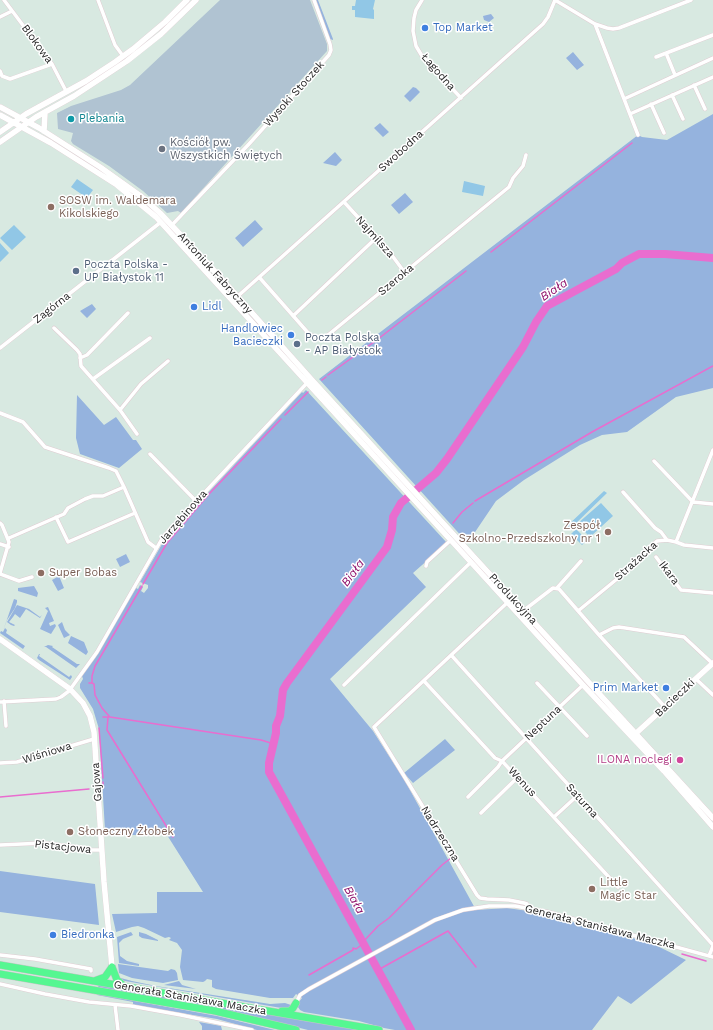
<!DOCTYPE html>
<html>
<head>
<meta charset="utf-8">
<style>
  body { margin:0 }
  canvas { display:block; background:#d8e9e1 }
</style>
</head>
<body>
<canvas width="713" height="1030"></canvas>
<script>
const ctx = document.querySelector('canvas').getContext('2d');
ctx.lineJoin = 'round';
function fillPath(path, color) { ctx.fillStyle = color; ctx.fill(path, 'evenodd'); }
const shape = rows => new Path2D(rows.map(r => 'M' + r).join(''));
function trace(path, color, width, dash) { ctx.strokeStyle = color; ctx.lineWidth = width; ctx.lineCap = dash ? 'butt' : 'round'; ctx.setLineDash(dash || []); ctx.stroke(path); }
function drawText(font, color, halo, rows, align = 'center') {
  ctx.font = font + ' "Work Sans",sans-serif'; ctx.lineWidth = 3; ctx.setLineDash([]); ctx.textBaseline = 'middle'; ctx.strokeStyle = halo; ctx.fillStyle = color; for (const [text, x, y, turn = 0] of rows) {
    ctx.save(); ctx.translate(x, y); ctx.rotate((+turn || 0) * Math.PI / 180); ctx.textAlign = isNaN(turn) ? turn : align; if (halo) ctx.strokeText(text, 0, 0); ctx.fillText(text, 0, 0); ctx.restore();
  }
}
fillPath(shape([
  [316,0,318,0,333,39,333,40,330,39],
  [491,14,494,18,489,22,484,20,483,16],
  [573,52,584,65,577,70,566,58],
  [413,87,416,88,420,92,410,102,404,96],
  [713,114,713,388,676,397,627,432,602,435,580,445,524,480,496,501,469,541,465,540,319,379,638,135,642,137,667,140],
  [380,123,389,132,383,137,374,128],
  [335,152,342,160,336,166,323,163],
  [405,193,413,202,399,214,391,205],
  [255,220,263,229,243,247,235,238],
  [92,304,96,309,87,318,80,311],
  [306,390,447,543,413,573,426,587,330,679,373,731,405,781,476,910,507,908,535,912,651,943,686,960,631,1004,618,996,592,1030,395,1030,384,1028,359,1021,304,1012,300,1010,298,1007,298,1003,302,998,296,994,293,998,270,998,216,989,212,987,212,980,207,979,205,981,203,982,183,980,180,967,182,950,177,943,169,940,171,938,169,937,165,938,144,928,138,926,132,927,116,932,112,914,157,913,157,892,203,892,167,835,107,835,105,830,99,729,93,709,80,688,80,684,83,679,82,676,95,658,136,588,138,589,140,585,143,587,141,591,144,593,148,588,148,585,140,582,165,539,302,392,303,393],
  [77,395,104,425,116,417,133,440,136,440,142,449,119,468,80,454,76,438],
  [126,554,130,562,120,567,116,559],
  [59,576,64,588,58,591,52,580],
  [34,586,38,593,37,597,18,591,18,588],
  [14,599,17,600,17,602,15,608,7,620,3,631],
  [17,605,29,609,40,617,42,615,40,618,26,609,20,618,15,614,13,617,9,622,15,625,14,626,11,625,7,622],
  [48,607,54,621,49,623,50,626,55,624,56,626,51,634,40,629,48,611,45,608],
  [62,622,65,630,70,635,64,638,58,625],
  [5,628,7,630,6,633,25,646,23,649,0,633,1,631,3,632],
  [71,636,84,642,88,652,86,655,68,643],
  [48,645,53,646,52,647,77,664,80,664,76,668,46,647,44,647],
  [39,654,40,654,39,656,69,677,71,675,72,677,70,680,39,660,37,658],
  [445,739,455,750,413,783,404,773],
  [0,871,95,884,99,925,0,912],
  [131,932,133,935,123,939,119,943,120,956,127,961,139,964,139,966,119,963,117,937],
  [139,932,146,934,158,940,158,941,142,938,139,936],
  [118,964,168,971,171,969,175,970,177,973,178,980,163,983,132,978,119,973],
  [117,977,132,981,156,986,270,1004,285,1003,291,1005,287,1009,125,981],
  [179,981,182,985,196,989,164,985],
  [99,985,362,1030,308,1030,231,1011,98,987],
  [97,994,217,1016,275,1030,257,1030,217,1019,133,1005,133,1002,97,995],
  [199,1022,221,1026,222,1030,202,1030,202,1026]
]), '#95b3de');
fillPath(shape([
  [220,0,310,0,327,44,327,51,181,213,178,211,167,213,143,191,109,166,73,144,71,141,73,133,58,129,57,113,71,106,121,90,130,85]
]), '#b0c3d2');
fillPath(shape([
  [356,0,375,0,373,9,374,10,374,19,355,17,355,10,352,10,352,6,355,6],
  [77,179,93,190,87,198,71,187],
  [464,181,485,186,483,196,462,192],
  [14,225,26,237,12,250,0,238],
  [0,243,9,253,0,262],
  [604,491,607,493,569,530,566,527],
  [601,503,613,516,590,537,577,524],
  [576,529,587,540,582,545,571,534]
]), '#91c7e6');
trace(shape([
  [491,252,632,143],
  [328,375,378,339,466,271],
  [322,380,326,377],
  [285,415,308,392],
  [475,501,592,432,713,366],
  [453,523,462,512,473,503],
  [143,584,167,543,209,494,281,419],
  [89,683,92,683,94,684,95,695,102,708,109,716],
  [92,683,92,676,95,666,142,586],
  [103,717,110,717,261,740,274,744],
  [108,717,107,730,173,837],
  [99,728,103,778],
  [103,788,103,782],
  [0,797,89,789],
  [363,942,378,926,389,918,442,865,451,858],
  [682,954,706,961],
  [378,970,448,931,476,967],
  [309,975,353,950,353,948,356,949,364,943]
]), '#e96dcf', 1.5);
trace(shape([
  [411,1030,269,772,269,763,276,733,276,726,280,716,283,690,287,683,387,547,392,530,393,517,401,503,436,473,447,459,523,347,536,322,547,306,616,269,622,263,639,254,665,254,713,258]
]), '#e96dcf', 8);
const street = shape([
  [4,0,52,64,66,91],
  [98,0,115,45,123,56],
  [422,0,416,10,414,18,413,31,416,46,422,56,461,98],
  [555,0,595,24,607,28,613,29,619,28,691,0],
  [0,17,12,11],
  [595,24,638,135],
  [666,53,675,75],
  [656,57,713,35],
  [0,71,2,76,10,79,52,64],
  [694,85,705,109],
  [672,95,683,119],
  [624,99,713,58],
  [651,104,664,133],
  [630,114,713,77],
  [344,202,388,250,405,273],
  [171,226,249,144,329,55,331,50,330,44,314,0],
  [259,277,310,335,321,338,328,335,509,187,513,178,523,166,526,155],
  [238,296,534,32,543,24,548,17,555,0],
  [293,316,376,238],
  [54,328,77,350,80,354,81,366,120,410,137,434],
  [0,348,161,222],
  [80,358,87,355,128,313],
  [93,379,150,338],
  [120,410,141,384,168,361],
  [0,413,23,422,45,447,109,468,116,471,124,487,148,542,156,548],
  [150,454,196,501],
  [654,461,693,502,713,504],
  [623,492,655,528,661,532,667,540],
  [56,517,68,542,135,513],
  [0,523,2,525,9,542,0,573],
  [9,538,64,514,68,508,85,499,93,496,103,496,124,487],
  [676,542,684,545,713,548],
  [0,544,9,547],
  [656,557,681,590,713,593],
  [426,566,427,562,451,540],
  [0,574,19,581,32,577],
  [557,588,581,561],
  [508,602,374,727,477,895,480,898,487,899,509,900,524,903,527,904,527,908],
  [523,611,553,588,559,589,599,635,665,707],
  [578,611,617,579,657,541,667,540,676,542,713,450],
  [599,635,613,628,619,627,684,637,713,664],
  [452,656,713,945],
  [696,679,713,695],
  [424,681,495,758,502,761,618,887],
  [537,683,587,736],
  [344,685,471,562],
  [4,701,6,726],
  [0,702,56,699,61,697,69,691,97,652,163,537,307,383],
  [0,763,17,762,94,739],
  [468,797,498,767,502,761,583,685],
  [481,813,518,777],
  [554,817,577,796],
  [0,845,44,843,82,848,89,850,101,850],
  [0,955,35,959,91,969,91,971],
  [709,956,713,946],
  [0,984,45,994,89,1002,131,1006,181,1015,252,1030],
  [296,1003,300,995,309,989,435,920,463,910,489,906,515,906,548,912,713,957],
  [115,1005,118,1030]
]);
const secondary = shape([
  [0,107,39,128,100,167,142,197,160,213,220,277,312,380,713,818],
  [0,115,51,143,117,185,156,217,583,685,664,771,713,827],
  [44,131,45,113],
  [0,132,26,114,86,81,115,62,133,49,165,22,187,0],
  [0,142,36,117,74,96,127,61,161,34,196,0],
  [0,639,70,689,83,703,90,716,94,732,104,882,112,967],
  [633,736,713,663]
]);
const highway = shape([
  [0,965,379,1030],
  [112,967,117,980,125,987],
  [0,974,215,1011,296,1030],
  [94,981,105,977,112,967],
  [282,1011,290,1011,293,1008,296,1003]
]);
trace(street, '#dfcdd2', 4.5);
trace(secondary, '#dfcdd2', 6);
trace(highway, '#c7c7c7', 8);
trace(street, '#fff', 3.5);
trace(secondary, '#fff', 5.5);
trace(highway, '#55f791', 7);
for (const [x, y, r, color] of [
  [425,28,4,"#3f7fe0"],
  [71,119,4,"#0f9aa8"],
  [162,149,4,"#6b7280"],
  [51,207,4,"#8d6e63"],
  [76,271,4,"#5c6f8a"],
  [194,307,4,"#3f7fe0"],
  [291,335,4,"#3f7fe0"],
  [297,344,4,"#5c6f8a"],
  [608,532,4,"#8d6e63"],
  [41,573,4,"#8d6e63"],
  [666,688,4,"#3f7fe0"],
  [680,760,4,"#d1479c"],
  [70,832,4,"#8d6e63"],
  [592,889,4,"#8d6e63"],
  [53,935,4,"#3f7fe0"]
]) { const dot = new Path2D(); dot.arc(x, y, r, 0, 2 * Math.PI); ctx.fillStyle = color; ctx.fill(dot); trace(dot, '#fff', 1.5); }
drawText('11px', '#366cbe', '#fff', [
  ["Top Market",433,28],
  ["Lidl",202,307],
  ["Handlowiec",283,329,"right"],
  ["Bacieczki",283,342,"right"],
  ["Prim Market",658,688,"right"],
  ["Biedronka",61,935]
], 'left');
drawText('11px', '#262626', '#fff', [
  ["Blokowa",37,44,54],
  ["Łagodna",438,72,49],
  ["Wysoki Stoczek",294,94,-48],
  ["Swobodna",401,151,-42],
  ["Najmilsza",375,237,48],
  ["Antoniuk Fabryczny",215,273,48],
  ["Szeroka",396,280,-40],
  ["Zagórna",52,308,-38],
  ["Jarzębinowa",183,517,-49],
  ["Strażacka",636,561,-42],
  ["Ikara",669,573,53],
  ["Produkcyjna",513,599,47],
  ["Bacieczki",675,698,-43],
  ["Neptuna",543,723,-43],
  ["Wiśniowa",47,753,-17],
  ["Gajowa",97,782,-94],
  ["Wenus",522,782,47],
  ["Saturna",582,801,48],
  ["Nadrzeczna",440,834,58],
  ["Pistacjowa",63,847,6],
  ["Generała Stanisława Maczka",600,927,14],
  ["Generała Stanisława Maczka",190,998,10]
]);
drawText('11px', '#0d838f', '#fff', [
  ["Plebania",79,119]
], 'left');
drawText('11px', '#5b616d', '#fff', [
  ["Kościół pw.",170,143],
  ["Wszystkich Świętych",170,156]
], 'left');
drawText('11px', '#785e54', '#fff', [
  ["SOSW im. Waldemara",59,201],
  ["Kikolskiego",59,214],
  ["Zespół",600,526,"right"],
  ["Szkolno-Przedszkolny nr 1",600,539,"right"],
  ["Super Bobas",49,573],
  ["Słoneczny Żłobek",78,832],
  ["Little",600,883],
  ["Magic Star",600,896]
], 'left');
drawText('11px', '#4e5e75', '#fff', [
  ["Poczta Polska -",84,265],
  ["UP Białystok 11",84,278],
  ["Poczta Polska",305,338],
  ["- AP Białystok",305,351]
], 'left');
drawText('11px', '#b23c85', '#fff', [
  ["ILONA noclegi",672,760]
], 'right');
drawText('italic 12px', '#8f126b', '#fff', [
  ["Biała",554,290,-34],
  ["Biała",353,573,-54],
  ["Biała",354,900,61]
]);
</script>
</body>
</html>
